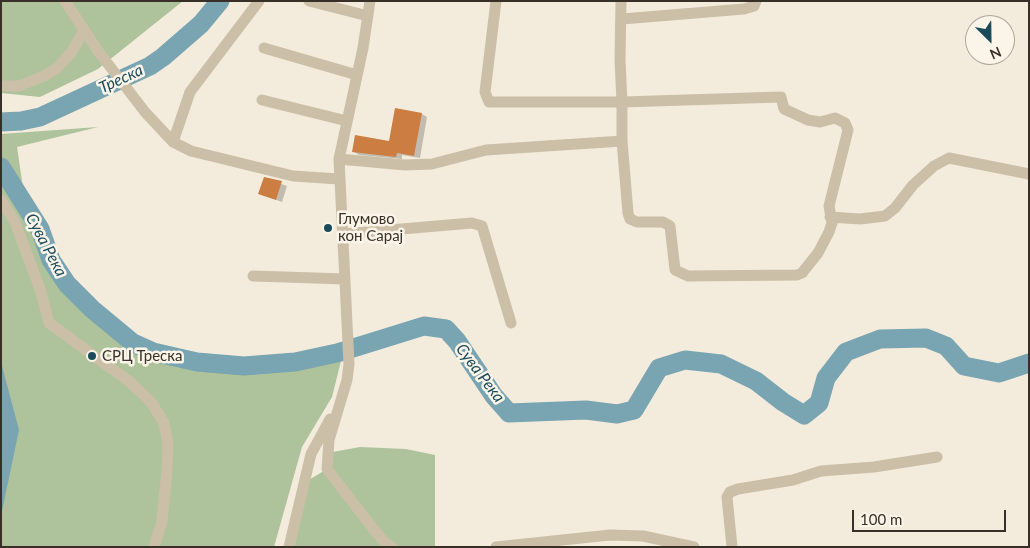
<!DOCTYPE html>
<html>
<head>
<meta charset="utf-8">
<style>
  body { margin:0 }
  #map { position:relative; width:1030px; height:548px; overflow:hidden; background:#f3ecdc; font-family:Lato,sans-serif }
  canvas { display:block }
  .frame { position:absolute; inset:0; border:2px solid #383028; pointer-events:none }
  .north { position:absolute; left:965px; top:15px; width:50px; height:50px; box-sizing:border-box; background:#faf5e8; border:1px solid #aca69b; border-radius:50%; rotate:157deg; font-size:14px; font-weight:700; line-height:20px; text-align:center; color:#383028 }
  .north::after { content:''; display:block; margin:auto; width:18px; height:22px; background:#1b4b5b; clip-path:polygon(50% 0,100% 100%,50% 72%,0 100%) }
  .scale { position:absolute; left:852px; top:510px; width:154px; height:22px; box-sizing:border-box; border:2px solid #383028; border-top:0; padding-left:6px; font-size:15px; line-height:18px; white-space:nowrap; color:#383028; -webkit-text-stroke:4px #faf5e8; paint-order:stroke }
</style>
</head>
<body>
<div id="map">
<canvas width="1030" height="548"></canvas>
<div class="frame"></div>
<div class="north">N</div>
<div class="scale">100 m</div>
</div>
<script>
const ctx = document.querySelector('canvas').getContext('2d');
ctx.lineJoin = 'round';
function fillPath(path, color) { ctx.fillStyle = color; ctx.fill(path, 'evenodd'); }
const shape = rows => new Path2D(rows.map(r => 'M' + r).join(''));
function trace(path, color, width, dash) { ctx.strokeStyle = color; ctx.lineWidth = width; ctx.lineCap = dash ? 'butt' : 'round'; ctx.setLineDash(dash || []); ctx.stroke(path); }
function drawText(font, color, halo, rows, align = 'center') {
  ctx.font = font + ' Lato,sans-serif'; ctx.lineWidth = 5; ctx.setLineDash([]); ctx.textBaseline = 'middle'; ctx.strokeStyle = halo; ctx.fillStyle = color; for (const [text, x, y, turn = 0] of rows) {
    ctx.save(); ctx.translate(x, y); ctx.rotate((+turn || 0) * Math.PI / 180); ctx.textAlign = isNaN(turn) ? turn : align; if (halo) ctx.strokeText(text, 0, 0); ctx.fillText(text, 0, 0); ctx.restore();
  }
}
fillPath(shape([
  [1,1,183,1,98,69,40,97,1,93],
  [98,127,17,147,26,208,46,245,93,318,151,349,213,362,296,358,343,353,332,397,302,447,274,547,1,547,1,134],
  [360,447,406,449,435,455,435,547,289,547,307,481,327,469,327,453]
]), '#aec39b');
fillPath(shape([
  [1,362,19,430,1,516]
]), '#79a4b1');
fillPath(shape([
  [422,114,427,117,420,158,402,155,402,159,359,155,354,152,390,142],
  [265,178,287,186,282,202,260,194]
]), '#0003');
trace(shape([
  [1,122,21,121,40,117,150,66,163,57,201,24,220,1],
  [1,167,40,229,51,260,67,284,92,309,133,343,153,352,197,362,244,366,295,362,337,353,424,326,446,329,457,341,494,396,509,413,586,410,617,414,634,410,659,368,685,360,721,364,756,381,783,402,804,415,819,403,826,378,846,352,880,339,926,338,946,346,964,366,999,373,1029,363]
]), '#79a4b1', 19);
fillPath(shape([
  [395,108,422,113,414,156,397,153,396,157,352,152,355,135,389,141],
  [264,177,282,181,276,200,258,194]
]), '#cb7d42');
trace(shape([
  [65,1,98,51,145,112,173,142,191,151,293,176,339,179],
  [309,1,368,16],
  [370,1,363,48,339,159,349,364,347,380,329,440,327,469,375,531,385,543,392,547],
  [496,1,485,92,489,102,622,102,781,97,784,109,808,120,820,122,835,118,845,123,848,130,829,206,832,223,829,232,818,253,802,273,797,275,688,276,675,270,670,226,663,222,637,222,630,219,628,213,622,141,622,102,620,60,621,1],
  [622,19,744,9,754,6,756,1],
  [264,48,357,75],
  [1,86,19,86,44,76,57,68,71,53,84,30],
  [262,100,347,121],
  [173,142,190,92,259,1],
  [339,159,405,165,432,164,486,150,622,141],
  [1,200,15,222,41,292,49,323,130,382,151,402,164,423,168,444,167,470,162,521,154,547],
  [830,217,860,219,885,216,895,208,913,185,934,166,949,158,1029,174],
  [343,234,472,223,482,226,511,323],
  [253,276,345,279],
  [289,547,311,454,330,419],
  [496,547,610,535,643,536,694,547],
  [732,547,727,497,730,492,738,489,793,480,821,471,874,467,937,457]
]), '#ccbfa7', 11);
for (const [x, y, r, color] of [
  [328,228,5,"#1b4b5b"],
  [92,356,5,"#1b4b5b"]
]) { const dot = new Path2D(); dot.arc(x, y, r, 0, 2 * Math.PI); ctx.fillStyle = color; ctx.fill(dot); trace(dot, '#faf5e8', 2); }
drawText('15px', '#383028', '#faf5e8', [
  ["Глумово",338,219],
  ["кон Сарај",338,236],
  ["СРЦ Треска",102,356]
], 'left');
drawText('italic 16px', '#1b4b5b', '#faf5e8', [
  ["Треска",121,79,-25],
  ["Сува Река",46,245,62],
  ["Сува Река",480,373,53]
]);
</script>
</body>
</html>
